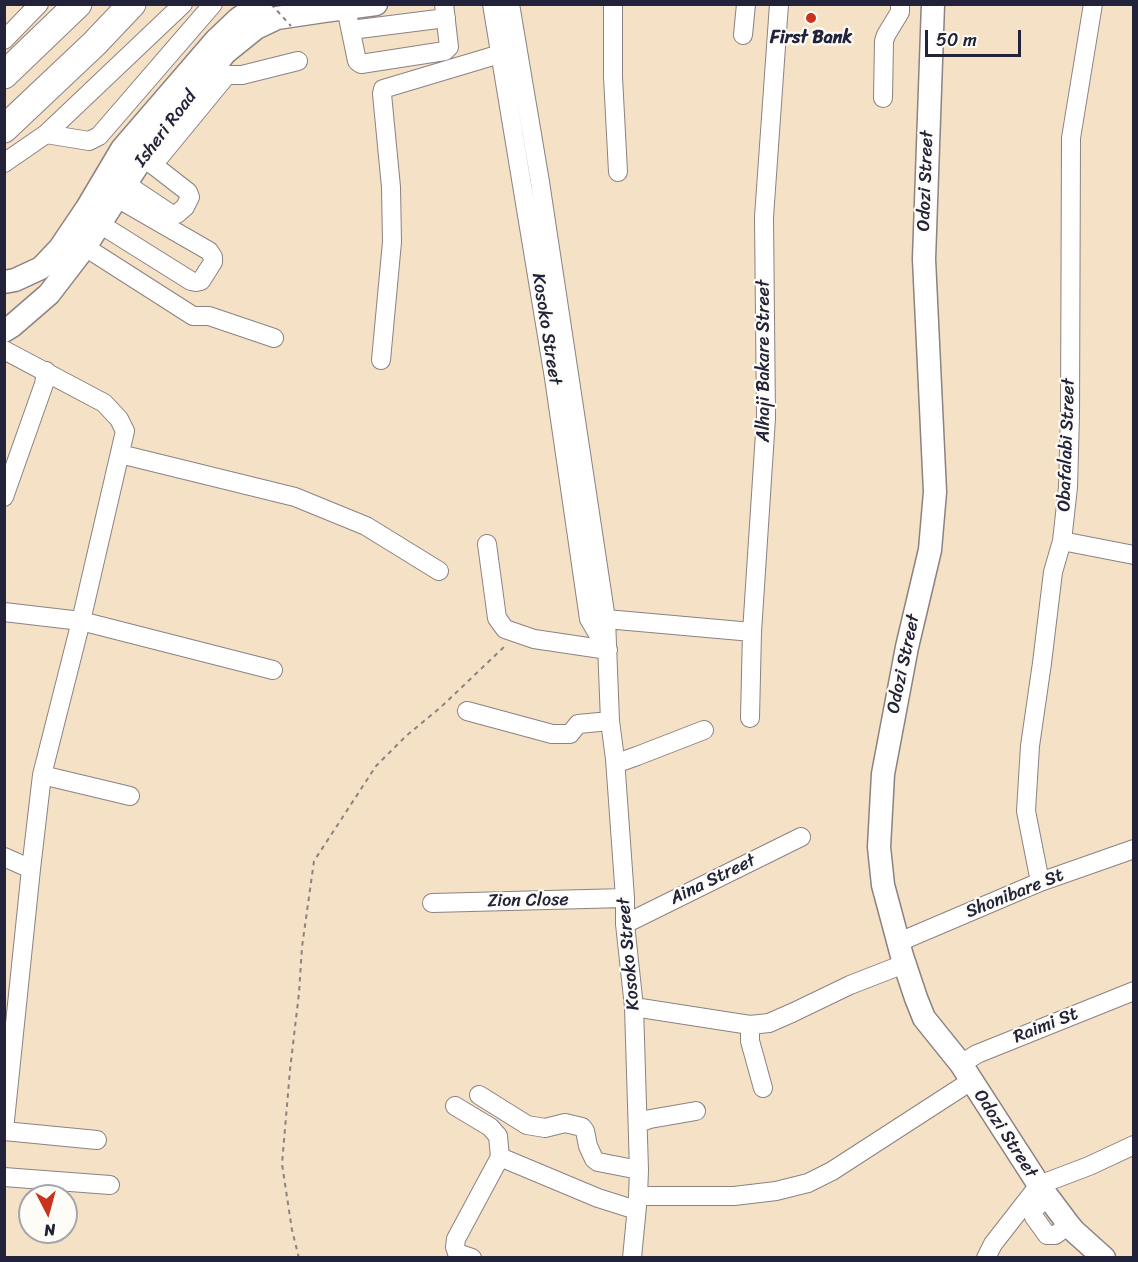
<!DOCTYPE html>
<html>
<head>
<meta charset="utf-8">
<style>
  body { margin:0 }
  #map { position:relative; width:1138px; height:1262px; overflow:hidden; background:#f5e1c6; font-family:Sriracha,sans-serif }
  canvas { display:block }
  .frame { position:absolute; inset:0; border:6px solid #22223b; pointer-events:none }
  .north { position:absolute; left:18px; top:1184px; width:60px; height:60px; box-sizing:border-box; background:#fdfcf7; border:2px solid #a5a5ac; border-radius:50%; rotate:174deg; font-size:16px; font-weight:700; line-height:24px; text-align:center; color:#22223b }
  .north::after { content:''; display:block; margin:auto; width:21px; height:27px; background:#c8321e; clip-path:polygon(50% 0,100% 100%,50% 72%,0 100%) }
  .scale { position:absolute; left:925px; top:30px; width:96px; height:27px; box-sizing:border-box; border:3px solid #22223b; border-top:0; padding-left:8px; font-size:18px; line-height:21px; white-space:nowrap; color:#22223b; -webkit-text-stroke:4px #fdfcf7; paint-order:stroke }
</style>
</head>
<body>
<div id="map">
<canvas width="1138" height="1262"></canvas>
<div class="frame"></div>
<div class="north">N</div>
<div class="scale">50 m</div>
</div>
<script>
const ctx = document.querySelector('canvas').getContext('2d');
ctx.lineJoin = 'round';
const shape = rows => new Path2D(rows.map(r => 'M' + r).join(''));
function trace(path, color, width, dash) { ctx.strokeStyle = color; ctx.lineWidth = width; ctx.lineCap = dash ? 'butt' : 'round'; ctx.setLineDash(dash || []); ctx.stroke(path); }
function drawText(font, color, halo, rows, align = 'center') {
  ctx.font = font + ' Sriracha,sans-serif'; ctx.lineWidth = 4.5; ctx.setLineDash([]); ctx.textBaseline = 'middle'; ctx.strokeStyle = halo; ctx.fillStyle = color; for (const [text, x, y, turn = 0] of rows) {
    ctx.save(); ctx.translate(x, y); ctx.rotate((+turn || 0) * Math.PI / 180); ctx.textAlign = isNaN(turn) ? turn : align; if (halo) ctx.strokeText(text, 0, 0); ctx.fillText(text, 0, 0); ctx.restore();
  }
}
const minor = shape([
  [492,4,554,378,589,619,605,646],
  [510,4,540,182,606,619,610,721,615,759,625,898,625,924,634,1007,639,1170,638,1196,632,1258],
  [613,4,613,77,618,172],
  [346,8,357,61,361,64,445,51,449,47,444,4],
  [351,30,446,18],
  [743,35,746,4],
  [4,40,39,4],
  [219,69,227,75,242,75,298,61],
  [883,98,884,41,886,35,900,12,900,4],
  [46,134,89,141,99,136,213,4],
  [4,163,46,134,183,4],
  [153,165,227,75],
  [126,184,171,214,177,214,185,207,190,197,188,192,143,157],
  [100,224,191,281,196,282,201,281,213,262,213,257,209,251,117,198],
  [85,247,193,316,209,316,274,338],
  [4,350,104,403,119,419,125,431,81,621,42,775,31,869,4,1130],
  [381,360,392,242,391,187,382,94,383,89,500,54],
  [120,454,295,497,366,526,439,571],
  [4,497,44,384,46,371],
  [1062,541,1134,555],
  [487,544,497,618,505,629,534,639,608,650],
  [4,612,81,621,273,670],
  [606,619,752,632],
  [467,711,552,734,570,734,578,724,610,721],
  [750,718,752,632,766,418,764,217,779,4],
  [615,759,623,761,637,756,704,730],
  [42,775,130,796],
  [4,857,31,869],
  [1040,882,1026,811,1030,746,1042,663,1053,572,1062,541,1068,487,1070,416,1071,138,1093,4],
  [432,903,625,898],
  [625,924,801,837],
  [899,942,1040,882,1134,849],
  [634,1007,750,1025,769,1023,794,1012,850,985,904,964],
  [750,1025,750,1041,763,1088],
  [961,1064,977,1054,1134,991],
  [479,1095,527,1125,545,1128,565,1123,582,1127,585,1131,588,1146,594,1159,598,1162,639,1170],
  [455,1106,490,1127,498,1136,500,1157,456,1239,455,1247,457,1253,472,1258],
  [638,1123,650,1119,696,1111],
  [4,1131,97,1140],
  [500,1157,598,1198,636,1210],
  [4,1177,110,1185],
  [1047,1195,1034,1210,1033,1213,1034,1217,1047,1235,1055,1235,1069,1225],
  [638,1196,734,1196,776,1191,808,1183,832,1171,971,1081],
  [986,1258,993,1244,1039,1185,1089,1166,1134,1145]
]);
const major = shape([
  [933,4,924,259,935,492,930,550,907,647,883,774,879,847,883,885,902,956,916,998,924,1018,961,1064,1039,1185,1069,1225,1074,1231,1104,1258],
  [4,282,15,280,41,268,60,248,87,208,122,149,216,40,238,19,253,8,263,4],
  [4,331,12,326,49,294,85,247,143,157,225,53,256,28,277,18,324,11,376,4]
]);
const highway = shape([
  [4,75,78,4],
  [4,129,94,44,132,4]
]);
trace(minor, '#8c8280', 20);
trace(major, '#8c8280', 25);
trace(highway, '#8c8280', 29);
trace(shape([
  [299,1258,292,1230,282,1164,290,1070,299,993,302,947,314,861,376,766,406,736,441,707,505,646]
]), '#8c8280', 2, [4.5, 4.5]);
trace(minor, '#fff', 18);
trace(major, '#fff', 22);
trace(highway, '#fff', 27);
trace(shape([
  [271,4,291,26]
]), '#8c8280', 2, [4.5, 4.5]);
for (const [x, y, r, color] of [
  [811,18,6,"#c8321e"]
]) { const dot = new Path2D(); dot.arc(x, y, r, 0, 2 * Math.PI); ctx.fillStyle = color; ctx.fill(dot); trace(dot, '#fdfcf7', 2); }
drawText('bold 18px', '#22223b', '#fdfcf7', [
  ["First Bank",811,38]
]);
drawText('18px', '#22223b', '#fdfcf7', [
  ["Isheri Road",166,129,-53],
  ["Odozi Street",926,181,-88],
  ["Kosoko Street",546,329,81],
  ["Alhaji Bakare Street",764,361,-90],
  ["Obafalabi Street",1067,445,-88],
  ["Odozi Street",904,664,-78],
  ["Aina Street",713,880,-26],
  ["Shonibare St",1015,894,-22],
  ["Zion Close",528,901,-1],
  ["Kosoko Street",629,954,-95],
  ["Raimi St",1046,1026,-22],
  ["Odozi Street",1005,1134,57]
]);
</script>
</body>
</html>
